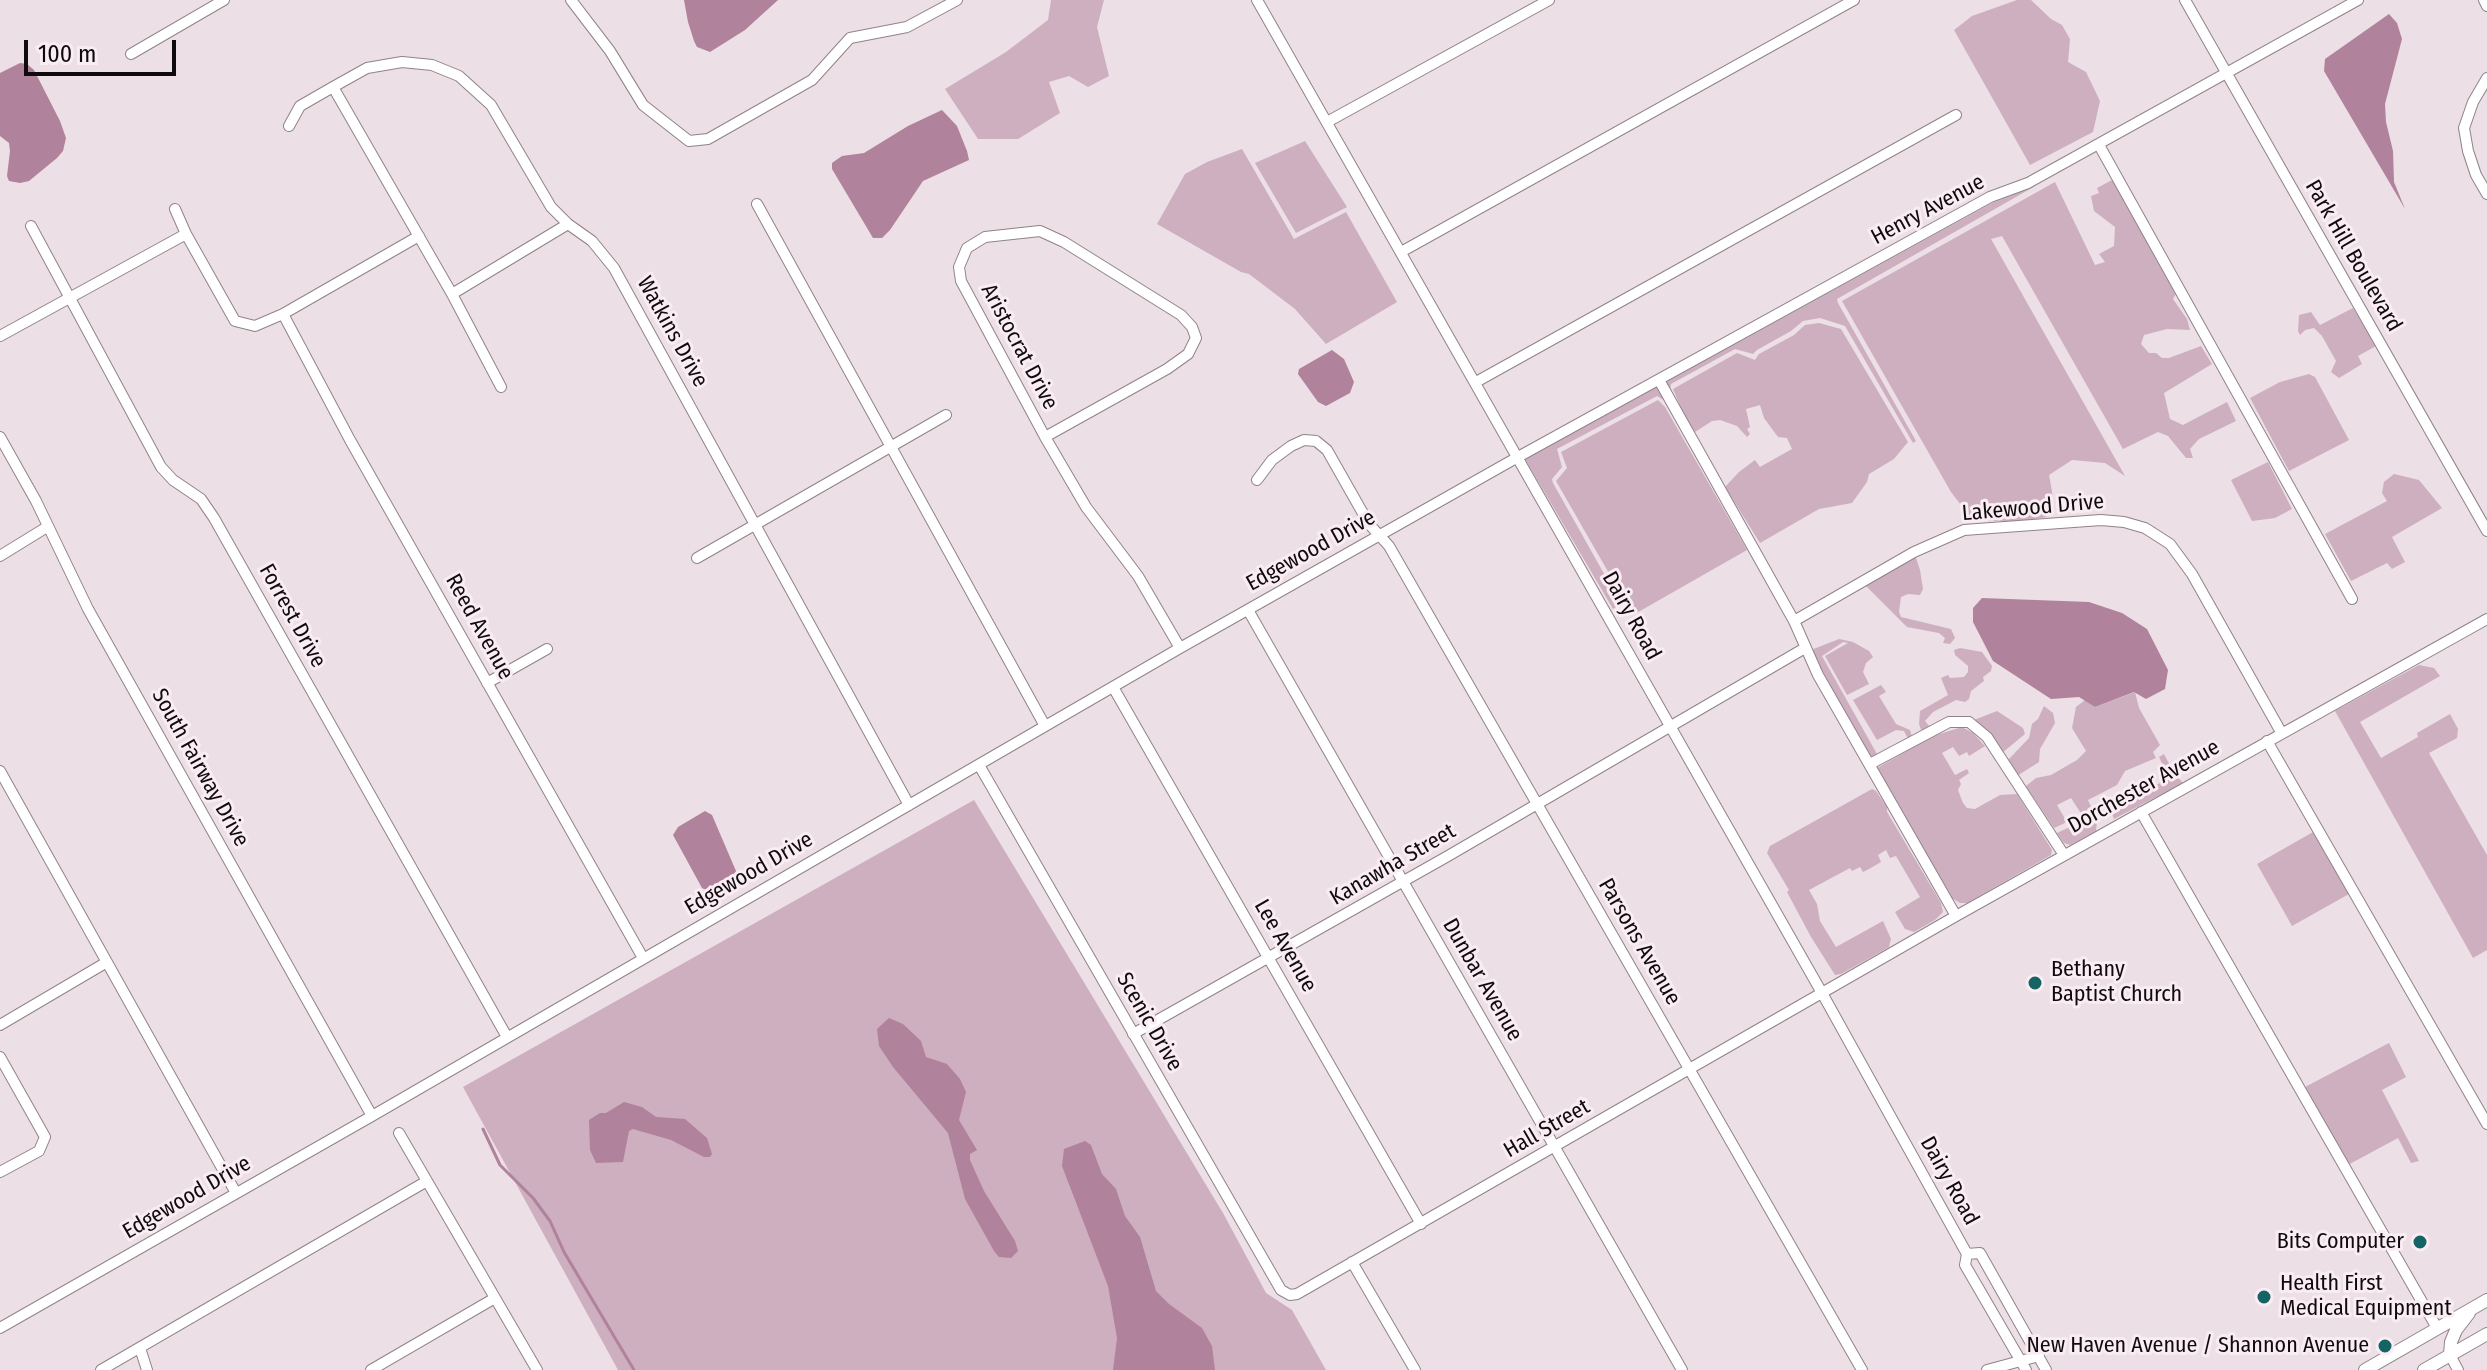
<!DOCTYPE html>
<html>
<head>
<meta charset="utf-8">
<style>
  body { margin:0 }
  #map { position:relative; width:2487px; height:1370px; overflow:hidden; background:#ecdfe5; font-family:"Fira Sans Condensed",sans-serif }
  canvas { display:block }
  .scale { position:absolute; left:24px; top:40px; width:152px; height:36px; box-sizing:border-box; border:4px solid #0f0b0d; border-top:0; padding-left:10px; font-size:24px; line-height:28px; white-space:nowrap; color:#0f0b0d; -webkit-text-stroke:6px #faecf3; paint-order:stroke }
</style>
</head>
<body>
<div id="map">
<canvas width="2487" height="1370"></canvas>
<div class="scale">100 m</div>
</div>
<script>
const ctx = document.querySelector('canvas').getContext('2d');
ctx.lineJoin = 'round';
function fillPath(path, color) { ctx.fillStyle = color; ctx.fill(path, 'evenodd'); }
const shape = rows => new Path2D(rows.map(r => 'M' + r).join(''));
function trace(path, color, width, dash) { ctx.strokeStyle = color; ctx.lineWidth = width; ctx.lineCap = dash ? 'butt' : 'round'; ctx.setLineDash(dash || []); ctx.stroke(path); }
function drawText(font, color, halo, rows, align = 'center') {
  ctx.font = font + ' "Fira Sans Condensed",sans-serif'; ctx.lineWidth = 6; ctx.setLineDash([]); ctx.textBaseline = 'middle'; ctx.strokeStyle = halo; ctx.fillStyle = color; for (const [text, x, y, turn = 0] of rows) {
    ctx.save(); ctx.translate(x, y); ctx.rotate((+turn || 0) * Math.PI / 180); ctx.textAlign = isNaN(turn) ? turn : align; if (halo) ctx.strokeText(text, 0, 0); ctx.fillText(text, 0, 0); ctx.restore();
  }
}
fillPath(shape([
  [1051,0,1104,0,1097,27,1109,76,1088,87,1069,76,1049,82,1060,113,1018,139,978,139,945,89,1006,52,1048,20],
  [2017,0,2031,0,2051,19,2062,25,2070,39,2068,62,2086,72,2100,101,2093,132,2030,165,1954,30,1972,16],
  [1305,141,1347,207,1296,233,1255,163],
  [1242,149,1294,239,1346,212,1397,302,1326,344,1295,309,1249,274,1241,272,1157,224,1185,174,1207,162],
  [2112,180,2177,292,2173,299,2187,319,2190,330,2167,329,2144,335,2141,344,2149,353,2156,353,2162,358,2169,358,2201,346,2212,364,2164,393,2170,419,2183,425,2227,402,2236,421,2199,439,2190,449,2193,458,2186,458,2168,436,2158,432,2123,449,2002,236,1991,239,2125,476,2105,463,2072,460,2049,475,2053,497,2047,517,2021,521,1973,521,1951,492,1842,301,2055,182,2095,265,2105,262,2099,254,2114,246,2115,227,2094,211,2091,196,2099,193,2097,188],
  [2037,185,1837,299,1838,303,1916,441,1913,443,1845,326,1820,318,1803,321,1791,331,1757,350,1753,354,1735,349,1671,384,1668,403,1657,396,1557,449,1562,467,1552,479,1553,483,1621,604,1613,609,1525,459,1992,203],
  [2353,308,2376,346,2358,356,2362,364,2339,378,2331,372,2336,361,2322,336,2314,328,2305,330,2300,335,2298,331,2299,315,2311,312,2320,325],
  [1819,323,1841,329,1908,442,1894,459,1869,474,1867,482,1852,503,1819,509,1760,543,1725,487,1739,472,1755,460,1760,467,1792,449,1787,438,1778,437,1764,418,1760,405,1746,409,1750,427,1747,429,1750,434,1747,437,1737,426,1720,420,1712,421,1695,432,1683,413,1673,389,1737,353,1755,360,1759,354,1794,335,1805,325],
  [2309,374,2315,377,2349,440,2289,471,2250,398,2280,382],
  [1658,400,1665,407,1747,550,1633,615,1556,481,1567,468,1561,452],
  [2268,462,2292,509,2275,518,2252,521,2231,480],
  [2394,474,2419,480,2442,508,2392,537,2405,562,2392,569,2387,563,2351,581,2325,534,2387,501,2382,493,2384,482],
  [1912,558,1916,558,1920,570,1923,589,1920,595,1908,594,1901,597,1899,612,1901,617,1951,629,1955,638,1950,644,1943,643,1945,638,1939,633,1907,627,1865,585],
  [1839,639,1853,642,1869,651,1873,657,1866,663,1863,672,1869,684,1847,695,1825,656,1848,643,1843,642,1822,656,1877,754,1874,756,1869,756,1811,650],
  [1960,648,1982,652,1992,666,1991,671,1983,677,1984,681,1971,691,1969,699,1965,702,1956,700,1933,712,1925,721,1930,727,1921,730,1919,724,1920,711,1948,695,1941,678,1948,675,1950,678,1964,677,1968,672,1968,666,1955,655,1954,650],
  [2419,665,2434,668,2440,676,2360,722,2381,758,2418,737,2417,733,2450,714,2458,729,2457,738,2429,753,2487,855,2487,950,2473,958,2335,711],
  [1881,685,1886,692,1879,696,1896,724,1910,730,1912,737,1908,739,1904,731,1896,730,1877,740,1853,700],
  [2135,692,2139,708,2160,745,2153,752,2156,758,2125,771,2117,785,2088,800,2097,820,2096,831,2070,845,2064,843,2057,833,2076,824,2082,815,2071,798,2057,805,2067,822,2054,828,2026,786,2036,778,2051,775,2077,760,2086,751,2072,728,2076,707,2085,700,2095,707],
  [2044,706,2053,713,2055,723,2040,749,2039,762,2017,776,2007,761,2029,738,2032,724,2038,719],
  [1997,711,2023,728,2025,734,2002,753,1974,720],
  [1962,727,1973,733,1985,746,1969,756,1967,752,1959,756,1953,747,1942,753,1955,775,1967,769,1969,773,1959,780,1961,784,1958,790,1963,803,1967,808,1975,809,2000,795,2017,794,2052,850,2051,855,1967,903,1960,903,1950,897,1877,768,1933,736],
  [2164,754,2174,773,2183,783,2114,819,2112,814,2133,799,2132,796,2169,779,2159,757],
  [1872,789,1876,791,1887,807,1887,812,1941,903,1943,912,1935,920,1914,932,1905,929,1895,912,1920,897,1896,856,1890,858,1886,850,1878,855,1881,862,1869,869,1863,872,1860,867,1852,871,1850,868,1809,890,1817,904,1820,921,1836,947,1883,921,1891,939,1889,947,1884,950,1841,974,1835,975,1811,937,1787,892,1789,890,1767,853,1770,846],
  [974,800,1223,1213,1266,1293,1292,1310,1326,1370,618,1370,463,1087],
  [2313,832,2349,894,2292,926,2257,864],
  [2389,1043,2406,1077,2382,1090,2419,1161,2411,1163,2398,1138,2346,1166,2305,1087]
]), '#ceafbf');
fillPath(shape([
  [684,0,778,0,745,30,710,52,697,47,694,41,688,22],
  [2389,14,2397,23,2402,39,2385,104,2386,122,2393,151,2394,182,2405,209,2324,71,2325,59],
  [20,63,27,64,34,70,60,121,66,138,63,151,57,158,29,181,20,183,9,181,7,176,10,151,9,143,0,136,0,73],
  [942,110,957,126,967,151,969,160,923,181,890,230,882,238,873,238,832,169,832,163,842,156,864,153,908,126],
  [1332,350,1344,359,1354,382,1350,393,1326,406,1318,402,1298,374,1299,369],
  [1982,598,2089,602,2122,613,2147,629,2168,670,2165,689,2146,699,2134,692,2095,707,2079,697,2051,699,1993,661,1973,622,1973,608],
  [705,811,712,815,736,871,733,879,712,893,702,888,673,835,678,827],
  [889,1018,903,1024,921,1041,926,1057,947,1064,960,1079,966,1092,959,1120,977,1150,970,1154,970,1160,984,1191,1015,1241,1018,1251,1011,1258,999,1257,994,1251,965,1199,948,1133,893,1067,879,1046,877,1029],
  [624,1102,642,1107,656,1117,685,1119,707,1138,712,1154,710,1157,704,1157,671,1140,633,1129,629,1131,623,1162,596,1163,590,1150,589,1120,600,1113,606,1113],
  [1085,1141,1091,1145,1102,1174,1116,1189,1125,1216,1140,1237,1156,1291,1169,1304,1202,1328,1212,1346,1215,1370,1113,1370,1117,1338,1108,1286,1062,1166,1064,1149]
]), '#b1829b');
trace(shape([
  [483,1129,500,1165,533,1198,550,1221,564,1252,634,1370]
]), '#b1829b', 3);
const minor = shape([
  [571,0,610,51,643,105,689,141,708,139,812,80,850,38,907,27,957,0],
  [1257,0,1822,993,1967,1254,1965,1265,2026,1370],
  [2185,0,2487,531],
  [2484,0,2487,6],
  [131,54,224,0],
  [2487,78,2473,102,2464,128,2468,151,2476,175,2487,194],
  [333,87,452,294,501,387],
  [1327,122,1549,0],
  [289,126,300,106,333,87,367,68,402,62,432,65,459,76,491,105,551,207,568,224,592,241,614,268,909,805],
  [2099,145,2352,599],
  [757,204,1045,726],
  [175,209,186,234,235,321,255,326,283,314,419,236],
  [31,226,161,467,173,480,201,499,214,518,507,1037],
  [1401,252,1854,0],
  [452,294,568,224],
  [283,314,350,440,643,958],
  [0,336,186,234],
  [1659,380,1794,621,1818,675,1956,916],
  [1476,382,1956,115],
  [0,437,36,501,88,609,372,1116],
  [1045,437,1167,369,1188,354,1196,338,1192,327,1181,315,1064,242,1040,231,985,237,967,248,959,267,961,281,1045,437,1086,507,1138,576,1180,648],
  [1257,480,1272,460,1291,446,1304,440,1316,441,1327,450,1369,524,1389,546,1862,1370],
  [0,556,47,527],
  [697,558,946,415],
  [1248,610,1682,1370],
  [1794,621,1914,552,1964,530,2101,520,2124,522,2145,528,2170,544,2192,574,2281,732],
  [487,683,547,649],
  [1113,687,1421,1224],
  [2267,741,2487,1124],
  [1870,764,1949,722,1969,722,1987,737,2064,855],
  [979,765,1281,1290,1290,1295,1297,1294,1956,916,2487,619],
  [0,771,236,1193],
  [2141,812,2437,1328],
  [0,1025,107,962],
  [1133,1034,1448,856,1805,648],
  [0,1057,45,1137,39,1151,0,1172],
  [399,1133,537,1370],
  [1967,1254,1980,1253,2046,1370],
  [1352,1262,1415,1370],
  [0,1328,372,1116,1180,648,1518,457,1990,197,2028,183,2358,0],
  [140,1348,147,1370],
  [2450,1355,2458,1370],
  [101,1370,427,1181],
  [371,1370,495,1298],
  [1987,1370,2039,1356]
]);
const major = shape([
  [2450,1355,2451,1342,2456,1330,2469,1313],
  [2365,1370,2487,1300],
  [2424,1370,2487,1334]
]);
trace(minor, '#8f8389', 12);
trace(major, '#8f8389', 14);
trace(minor, '#fff', 10);
trace(major, '#fff', 12);
for (const [x, y, r, color] of [
  [2035,983,8,"#146465"],
  [2420,1242,8,"#146465"],
  [2264,1297,8,"#146465"],
  [2385,1346,8,"#146465"]
]) { const dot = new Path2D(); dot.arc(x, y, r, 0, 2 * Math.PI); ctx.fillStyle = color; ctx.fill(dot); trace(dot, '#faecf3', 3); }
drawText('22px', '#0f0b0d', '#faecf3', [
  ["Henry Avenue",1928,210,-28],
  ["Park Hill Boulevard",2353,256,60],
  ["Watkins Drive",672,332,61],
  ["Aristocrat Drive",1019,347,62],
  ["Lakewood Drive",2033,508,-5],
  ["Edgewood Drive",1311,551,-29],
  ["Forrest Drive",292,616,61],
  ["Dairy Road",1631,616,61],
  ["Reed Avenue",479,627,61],
  ["South Fairway Drive",200,768,61],
  ["Dorchester Avenue",2144,787,-29],
  ["Kanawha Street",1393,865,-30],
  ["Edgewood Drive",749,874,-30],
  ["Parsons Avenue",1639,942,60],
  ["Lee Avenue",1285,946,60],
  ["Dunbar Avenue",1482,980,60],
  ["Scenic Drive",1149,1022,60],
  ["Hall Street",1547,1129,-30],
  ["Dairy Road",1949,1181,61],
  ["Edgewood Drive",187,1198,-30]
]);
drawText('22px', '#0f0b0d', '#faecf3', [
  ["Bethany",2051,970],
  ["Baptist Church",2051,995],
  ["Bits Computer",2404,1242,"right"],
  ["Health First",2280,1284],
  ["Medical Equipment",2280,1309],
  ["New Haven Avenue / Shannon Avenue",2369,1346,"right"]
], 'left');
</script>
</body>
</html>
